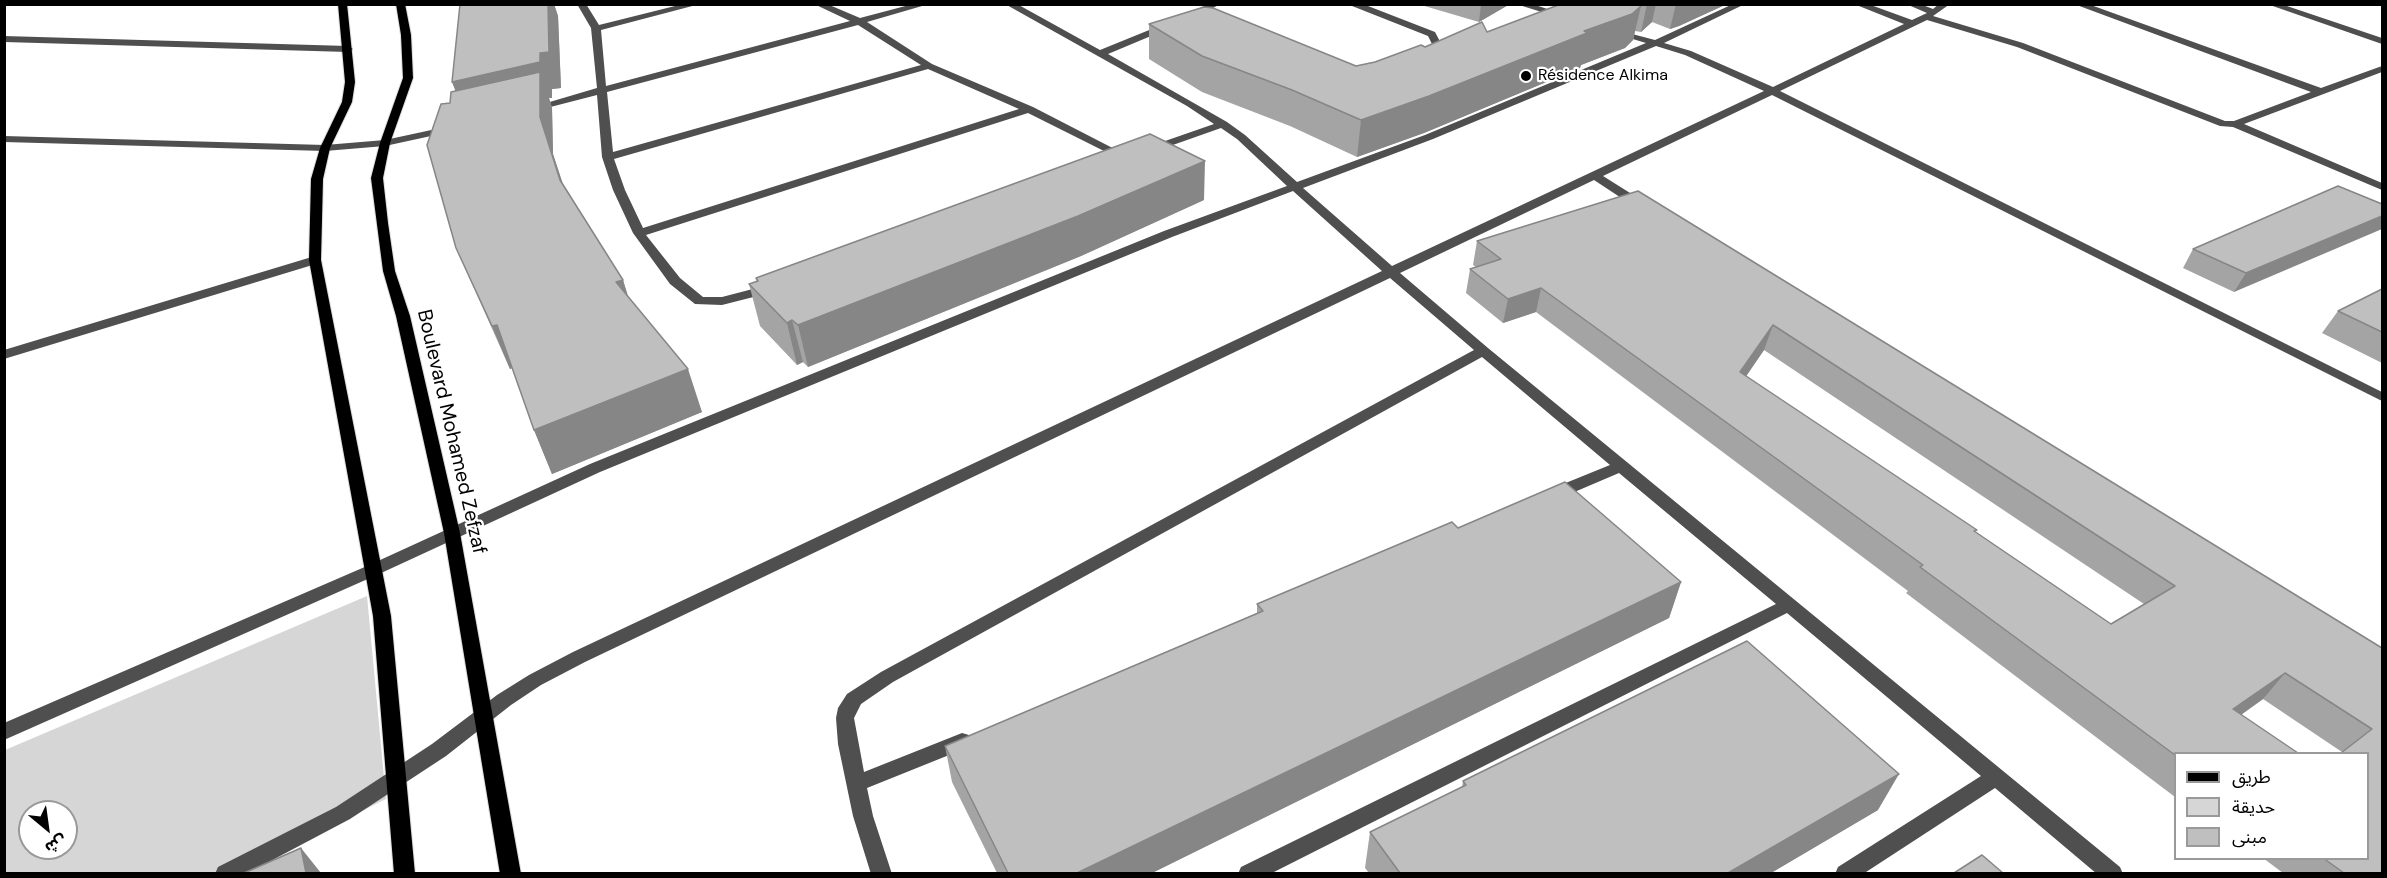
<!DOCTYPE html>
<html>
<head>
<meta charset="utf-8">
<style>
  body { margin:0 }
  #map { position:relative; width:2387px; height:878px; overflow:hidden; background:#fff; font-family:"DM Sans","Noto Sans Arabic",sans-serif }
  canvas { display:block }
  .frame { position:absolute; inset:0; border:6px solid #000; pointer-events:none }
  .legend { position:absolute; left:2174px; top:752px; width:195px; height:108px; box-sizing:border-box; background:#fff; border:2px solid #999; margin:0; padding:8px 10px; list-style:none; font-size:18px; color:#000 }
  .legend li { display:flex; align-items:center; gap:12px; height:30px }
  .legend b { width:30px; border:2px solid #999 }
  .north { position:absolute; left:18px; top:800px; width:60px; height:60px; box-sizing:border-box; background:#fff; border:2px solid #999; border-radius:50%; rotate:151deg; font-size:16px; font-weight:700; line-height:24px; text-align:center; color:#000 }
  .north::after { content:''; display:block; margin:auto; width:21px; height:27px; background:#000; clip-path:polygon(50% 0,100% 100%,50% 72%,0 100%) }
</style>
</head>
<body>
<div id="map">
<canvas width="2387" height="878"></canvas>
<div class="frame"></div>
<ul class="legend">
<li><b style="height:8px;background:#000"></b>طريق</li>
<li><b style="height:16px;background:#d6d6d6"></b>حديقة</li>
<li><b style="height:16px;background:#bfbfbf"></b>مبنى</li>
</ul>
<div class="north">ش</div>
</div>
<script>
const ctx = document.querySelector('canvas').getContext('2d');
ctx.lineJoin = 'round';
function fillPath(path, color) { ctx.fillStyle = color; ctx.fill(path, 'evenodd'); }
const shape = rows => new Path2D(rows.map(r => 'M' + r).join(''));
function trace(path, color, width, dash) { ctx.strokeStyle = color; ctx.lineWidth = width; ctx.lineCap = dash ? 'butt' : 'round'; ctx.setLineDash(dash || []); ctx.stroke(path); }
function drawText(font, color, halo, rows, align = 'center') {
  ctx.font = font + ' "DM Sans",sans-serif'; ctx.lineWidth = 4.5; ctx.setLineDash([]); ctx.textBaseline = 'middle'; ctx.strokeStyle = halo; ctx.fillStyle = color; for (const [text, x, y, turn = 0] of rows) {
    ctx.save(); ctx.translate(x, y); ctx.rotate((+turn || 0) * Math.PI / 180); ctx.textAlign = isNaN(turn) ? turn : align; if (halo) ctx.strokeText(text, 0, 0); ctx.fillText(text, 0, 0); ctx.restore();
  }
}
fillPath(shape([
  [367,596,386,799,237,873,5,874,5,750],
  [30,812,66,812,66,848,30,848]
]), '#d6d6d6');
const major = shape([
  [338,4,347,4,355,82,352,102,330,148,323,179,321,260,391,616,415,874,394,874,373,616,309,260,311,179,320,148,342,102,345,82,338,4],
  [396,4,405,4,411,35,413,78,390,143,383,178,388,223,395,271,410,316,460,533,521,874,500,874,444,533,396,316,383,271,371,178,380,143,403,78,401,35,396,4]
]);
trace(major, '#dbdbdb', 2);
fillPath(shape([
  [577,4,586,4,599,25,683,4,700,4,601,30,606,86,850,21,814,4,827,4,860,18,913,4,929,4,867,22,932,64,1033,107,1132,158,1130,160,1122,160,1028,113,646,235,680,278,703,297,722,297,772,284,778,288,777,291,722,305,695,304,670,284,633,233,613,190,602,157,597,95,531,112,526,109,597,88,591,28,577,4],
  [858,25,921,65,613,152,607,92,858,25],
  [928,69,1019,109,643,228,625,190,614,159,928,69],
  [1005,4,1017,4,1100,50,1164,24,1170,24,1170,28,1108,54,1227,122,1245,135,1297,182,1425,135,1646,43,1613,33,1613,29,1655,40,1733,4,1745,4,1664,43,1691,51,1773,87,1904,24,1854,4,1868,4,1912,20,1927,13,1906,4,1920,4,1933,9,1939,4,1950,4,1933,16,2023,43,2225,121,2234,121,2311,92,2074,4,2088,4,2321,88,2382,66,2382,72,2244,124,2382,183,2382,190,2233,127,2220,126,2017,47,1927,20,1780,91,2382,392,2382,401,1772,95,1603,176,1646,203,1646,209,1638,209,1594,180,1400,273,1488,348,2120,867,2123,874,2097,874,1995,788,1863,874,1835,874,1838,867,1981,776,1787,613,1270,874,1238,874,1241,867,1776,604,1619,473,1558,499,1546,499,1544,495,1546,491,1610,465,1482,357,893,682,861,704,854,718,864,772,962,733,969,735,972,741,969,747,867,788,873,816,892,874,871,874,853,816,838,744,836,718,838,708,847,694,881,672,1474,350,1390,278,585,662,541,685,511,705,446,756,350,819,246,874,215,874,218,867,336,807,432,744,497,695,529,675,573,652,1382,271,1293,191,1172,237,600,472,379,574,4,740,4,723,367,566,590,464,1164,231,1287,186,1237,139,1221,128,1153,152,1145,152,1145,148,1214,124,1187,106,1005,4],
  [1656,46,1685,55,1764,91,1392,266,1303,188,1433,139,1656,46],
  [1208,4,1221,4,1194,17,1186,15,1208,4],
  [1347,4,1368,6,1435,32,1447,55,1441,59,1435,59,1433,57,1437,54,1428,36,1347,4],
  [1516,4,1532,4,1569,16,1564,19,1516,4],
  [2267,4,2281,4,2382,38,2382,44,2267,4],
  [4,36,348,46,353,49,348,52,4,42,4,36],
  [450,126,454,127,454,131,385,146,325,151,4,142,4,136,325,145,385,140,450,126],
  [315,256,321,260,319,263,4,359,4,350,315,256]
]), '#4f4f4f');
fillPath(major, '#000');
fillPath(shape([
  [460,4,554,4,558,16,561,88,552,89,552,98,549,98,552,108,553,154,563,184,623,280,628,297,702,412,552,474,534,430,512,368,510,369,456,248,450,103,456,91,452,82],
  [1421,4,1510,4,1479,22,1421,5],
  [1561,4,1727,4,1679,26,1670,29,1652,22,1641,32,1635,31,1633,40,1625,48,1581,65,1580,68,1424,133,1357,157,1290,126,1202,92,1149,59,1149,24,1356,66,1375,62,1425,47,1487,32],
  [1638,191,2382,648,2382,873,2283,873,2263,858,2367,858,2342,752,2263,699,2241,715,2175,753,2175,797,1906,593,1908,591,1536,312,1503,323,1466,293,1470,269,1476,267,1473,265,1477,241],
  [1764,350,2144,604,2111,624,1746,376],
  [1204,200,1081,256,808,367,803,362,797,365,760,326,749,284,757,282,756,278],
  [2382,204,2234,292,2183,268,2193,249],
  [2382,289,2382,363,2322,333,2338,311],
  [1458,528,1681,582,1669,618,1152,873,997,873,952,782,945,746,1257,613,1257,604],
  [1463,781,1878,810,1771,873,1369,873,1365,868,1370,832,1462,787]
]), '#a4a4a4');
fillPath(shape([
  [548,4,554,4,558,16,561,88,552,89,552,98,549,98,552,108,553,154,574,219,466,118,452,82],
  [1481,4,1510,4,1479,22],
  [1647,4,1656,4,1652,22,1641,32],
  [1676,4,1727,4,1679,26,1670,29],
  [1641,6,1633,40,1625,48,1581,65,1580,68,1424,133,1357,157,1361,120,1584,31],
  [1205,161,1204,200,1081,256,808,367,798,325],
  [2382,216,2382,229,2234,292,2246,273],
  [623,280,636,322,616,282],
  [1541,288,1536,312,1503,323,1508,299],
  [792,320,803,362,797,365,787,323],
  [497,325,515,367,510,369,492,326],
  [1773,325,1764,350,1732,397,1740,372],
  [688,369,702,412,552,474,534,430],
  [1681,582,1669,618,1152,873,1077,873],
  [2285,673,2263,699,2211,736,2233,709],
  [1899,774,1878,810,1771,873,1728,873],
  [301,848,321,873,306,873]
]), '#868686');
const building = shape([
  [460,4,548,4,549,52,540,53,540,62,452,82,460,4],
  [1561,4,1637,4,1641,6,1632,14,1584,31,1587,33,1429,96,1361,120,1292,90,1202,56,1149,24,1204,7,1213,8,1356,66,1375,62,1421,45,1425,47,1482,22,1487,32,1561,4],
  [540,72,540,117,560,180,623,280,616,282,688,369,534,430,497,325,492,326,456,248,427,145,441,104,450,103,451,92,540,72],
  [1150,134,1205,161,1078,216,798,325,792,320,787,323,749,284,758,281,756,278,1150,134],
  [2338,186,2382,204,2382,216,2246,273,2193,249,2338,186],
  [1638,191,2382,648,2382,873,2344,873,2323,858,2367,858,2367,753,2341,753,2372,729,2285,673,2233,709,2298,753,2175,753,2175,755,1920,567,1923,565,1541,288,1508,299,1470,269,1501,259,1477,241,1638,191],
  [1773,325,2175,586,2111,624,1974,531,1977,530,1740,372,1773,325],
  [2382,289,2382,332,2338,311,2382,289],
  [1565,482,1681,582,1077,873,1008,873,945,746,1263,611,1257,604,1452,522,1458,528,1565,482],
  [1747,641,1899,774,1728,873,1400,873,1370,832,1466,785,1463,781,1747,641],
  [301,848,306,873,244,873,301,848],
  [1982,855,2003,873,1954,873,1982,855]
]);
fillPath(building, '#bfbfbf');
trace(building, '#868686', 1.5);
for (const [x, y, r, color] of [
  [1526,76,6,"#000"]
]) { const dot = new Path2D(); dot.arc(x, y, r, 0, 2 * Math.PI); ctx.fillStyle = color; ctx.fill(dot); trace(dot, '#fff', 2); }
drawText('16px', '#000', '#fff', [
  ["Résidence Alkima",1538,76]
], 'left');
drawText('20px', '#000', '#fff', [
  ["Boulevard Mohamed Zefzaf",451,432,77]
]);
</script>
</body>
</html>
